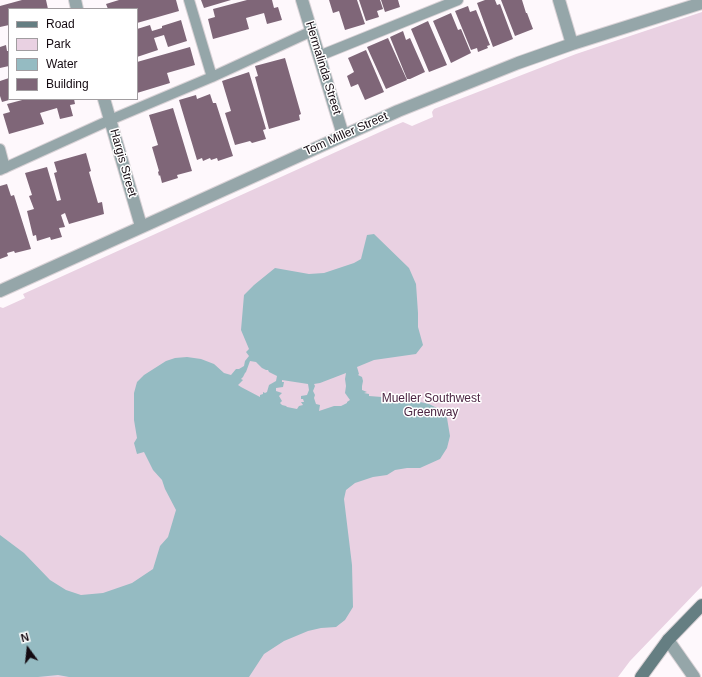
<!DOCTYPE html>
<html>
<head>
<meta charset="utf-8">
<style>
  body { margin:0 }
  #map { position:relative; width:702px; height:677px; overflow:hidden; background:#fef8fc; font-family:Helvetica,sans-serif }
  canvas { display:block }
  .legend { position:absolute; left:8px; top:8px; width:130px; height:92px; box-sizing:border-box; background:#fff; border:1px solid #a19da0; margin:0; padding:5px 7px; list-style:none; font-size:12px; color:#140a11 }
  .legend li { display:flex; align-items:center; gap:8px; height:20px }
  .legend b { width:20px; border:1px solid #a19da0 }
  .north { position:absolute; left:8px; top:629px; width:40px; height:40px; -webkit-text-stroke:3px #fff; paint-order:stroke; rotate:345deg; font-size:11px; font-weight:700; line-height:16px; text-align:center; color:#140a11 }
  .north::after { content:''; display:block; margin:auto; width:14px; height:18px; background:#140a11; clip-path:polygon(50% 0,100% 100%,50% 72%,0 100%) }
</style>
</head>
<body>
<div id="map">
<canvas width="702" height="677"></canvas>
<ul class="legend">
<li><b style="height:5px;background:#657e82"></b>Road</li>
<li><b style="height:11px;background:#e9d1e2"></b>Park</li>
<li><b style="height:11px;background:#95bbc2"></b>Water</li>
<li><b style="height:11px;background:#7f6678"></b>Building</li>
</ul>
<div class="north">N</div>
</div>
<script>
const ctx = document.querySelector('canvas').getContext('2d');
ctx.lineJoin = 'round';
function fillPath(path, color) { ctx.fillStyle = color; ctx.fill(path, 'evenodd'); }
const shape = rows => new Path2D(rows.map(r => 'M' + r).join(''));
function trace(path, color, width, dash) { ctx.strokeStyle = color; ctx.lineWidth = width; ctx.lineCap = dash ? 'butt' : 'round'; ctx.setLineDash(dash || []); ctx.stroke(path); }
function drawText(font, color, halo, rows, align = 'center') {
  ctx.font = font + ' Helvetica,sans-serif'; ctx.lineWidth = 3; ctx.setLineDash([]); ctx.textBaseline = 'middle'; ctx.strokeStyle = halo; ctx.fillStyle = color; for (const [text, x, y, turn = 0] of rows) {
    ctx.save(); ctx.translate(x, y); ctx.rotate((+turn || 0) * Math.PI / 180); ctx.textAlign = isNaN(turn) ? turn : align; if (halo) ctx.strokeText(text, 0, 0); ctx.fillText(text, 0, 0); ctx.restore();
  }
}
fillPath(shape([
  [702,12,702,586,630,661,618,677,0,677,0,307,3,308,25,298,23,294,391,127,403,122,412,126,433,117,432,112,434,109,576,54]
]), '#e9d1e2');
fillPath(shape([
  [374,234,409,268,416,284,418,313,418,327,423,345,416,354,374,360,357,367,359,374,358,375,362,377,363,381,362,386,362,390,367,392,364,393,369,394,369,396,407,399,429,404,437,408,447,418,450,436,447,448,440,459,420,468,407,468,395,470,387,475,373,477,355,483,346,490,344,499,352,565,353,607,345,620,336,627,321,628,308,631,284,641,264,654,249,677,69,677,58,675,38,677,0,677,0,535,24,553,50,580,66,590,81,595,103,593,132,583,153,569,160,546,168,537,176,510,165,489,162,480,153,470,144,452,137,454,134,443,137,438,134,420,134,393,137,382,144,375,166,361,175,358,187,357,201,359,214,364,224,373,231,375,236,369,239,369,244,366,245,361,249,356,246,352,249,349,241,330,244,295,254,285,275,268,309,274,324,273,354,263,361,259,367,235],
  [250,361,256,362,262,368,266,370,268,370,269,372,277,376,276,381,269,385,267,392,265,393,263,392,263,394,260,395,260,397,241,387,238,385,243,380,241,379,243,377,245,373,246,372],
  [346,373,345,379,346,386,345,393,350,400,347,402,347,403,341,406,334,406,319,411,320,405,316,404,314,398,315,395,313,391,315,386,314,384,320,383],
  [282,380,308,384,309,390,307,395,301,396,301,399,303,399,304,402,301,402,303,405,299,406,297,409,287,407,286,406,282,405,280,403,282,401,279,396,282,393,276,391,276,388,283,387,284,382,282,382]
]), '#95bbc2');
fillPath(shape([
  [22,0,46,0,48,9,9,9,9,25,0,27,0,6],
  [119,0,176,0,179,11,137,23,137,9,108,9,106,4],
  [201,0,231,0,204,8],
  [247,0,272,0,274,8,278,7,282,20,267,24,264,13,246,18,249,29,213,39,208,19,215,17,213,9],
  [329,0,357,0,365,24,345,30,339,11,333,13],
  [359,0,380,0,383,9,377,11,379,17,366,21],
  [381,0,398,0,400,7,385,12],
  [485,0,495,0,497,5,500,4,513,39,493,47,477,3],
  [501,0,522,0,526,13,527,13,533,29,515,36],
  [468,6,470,12,476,10,490,45,487,46,488,48,478,52,477,48,471,50,455,11],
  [451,13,458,30,461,29,471,53,451,63,433,21],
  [181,20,187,41,168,47,164,35,154,38,158,50,137,57,137,29,150,25,152,31,162,28,162,26],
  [428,21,447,65,429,72,411,29],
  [403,31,406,40,410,38,425,72,410,79,407,79,390,37],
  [388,38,407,80,386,89,367,47],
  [6,45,7,51,9,51,9,66,0,68,0,47],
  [190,47,195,65,167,73,170,83,137,93,137,62],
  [366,50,384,92,365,100,358,84,351,87,347,76,354,72,348,58],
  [285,58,301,114,299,115,300,120,269,129,255,77,258,76,255,66],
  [249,72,266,129,263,130,266,139,252,143,250,141,235,145,225,113,231,111,222,81],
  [9,78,9,100,2,102,0,96,0,81],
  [210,94,213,103,216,103,233,156,218,161,217,158,211,160,210,158,203,161,202,158,197,160,179,100,196,95,197,99],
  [26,99,74,99,75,104,70,105,73,116,60,119,57,108,40,113,44,124,9,134,3,114,10,112,7,104],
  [173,108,192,171,177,175,178,178,162,183,160,175,159,176,158,172,159,171,152,147,158,145,149,115],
  [86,153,91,171,89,172,98,203,102,202,104,214,69,224,65,213,61,215,65,227,59,228,62,237,51,240,50,237,37,241,36,235,33,236,27,211,34,209,29,196,32,195,25,173,47,167,57,201,61,200,54,173,57,172,54,162],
  [7,184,11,196,14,195,31,249,15,253,14,251,7,253,8,256,0,259,0,186]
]), '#7f6678');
const lane = shape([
  [189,0,212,77],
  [319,56,458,0],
  [0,149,5,168],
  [0,170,110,120,212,77,312,31]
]);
const street = shape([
  [75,0,77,9],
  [302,0,343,135],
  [559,0,572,44],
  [104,99,141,226],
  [0,291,398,111,518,63,572,44,702,3],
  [668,640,694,677]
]);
const secondary = shape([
  [641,677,668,640,702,605]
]);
trace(lane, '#d9d2d6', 12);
trace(street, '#d9d2d6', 14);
trace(secondary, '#d9d2d6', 14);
trace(lane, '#95a6a9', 10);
trace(street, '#95a6a9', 12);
trace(secondary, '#657e82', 12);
drawText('12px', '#140a11', '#fff', [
  ["Hermalinda Street",323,68,73],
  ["Tom Miller Street",346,134,-24],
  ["Hargis Street",123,163,74]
]);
drawText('12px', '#4c2643', '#fff', [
  ["Mueller Southwest",431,399],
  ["Greenway",431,413]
]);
</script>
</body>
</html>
